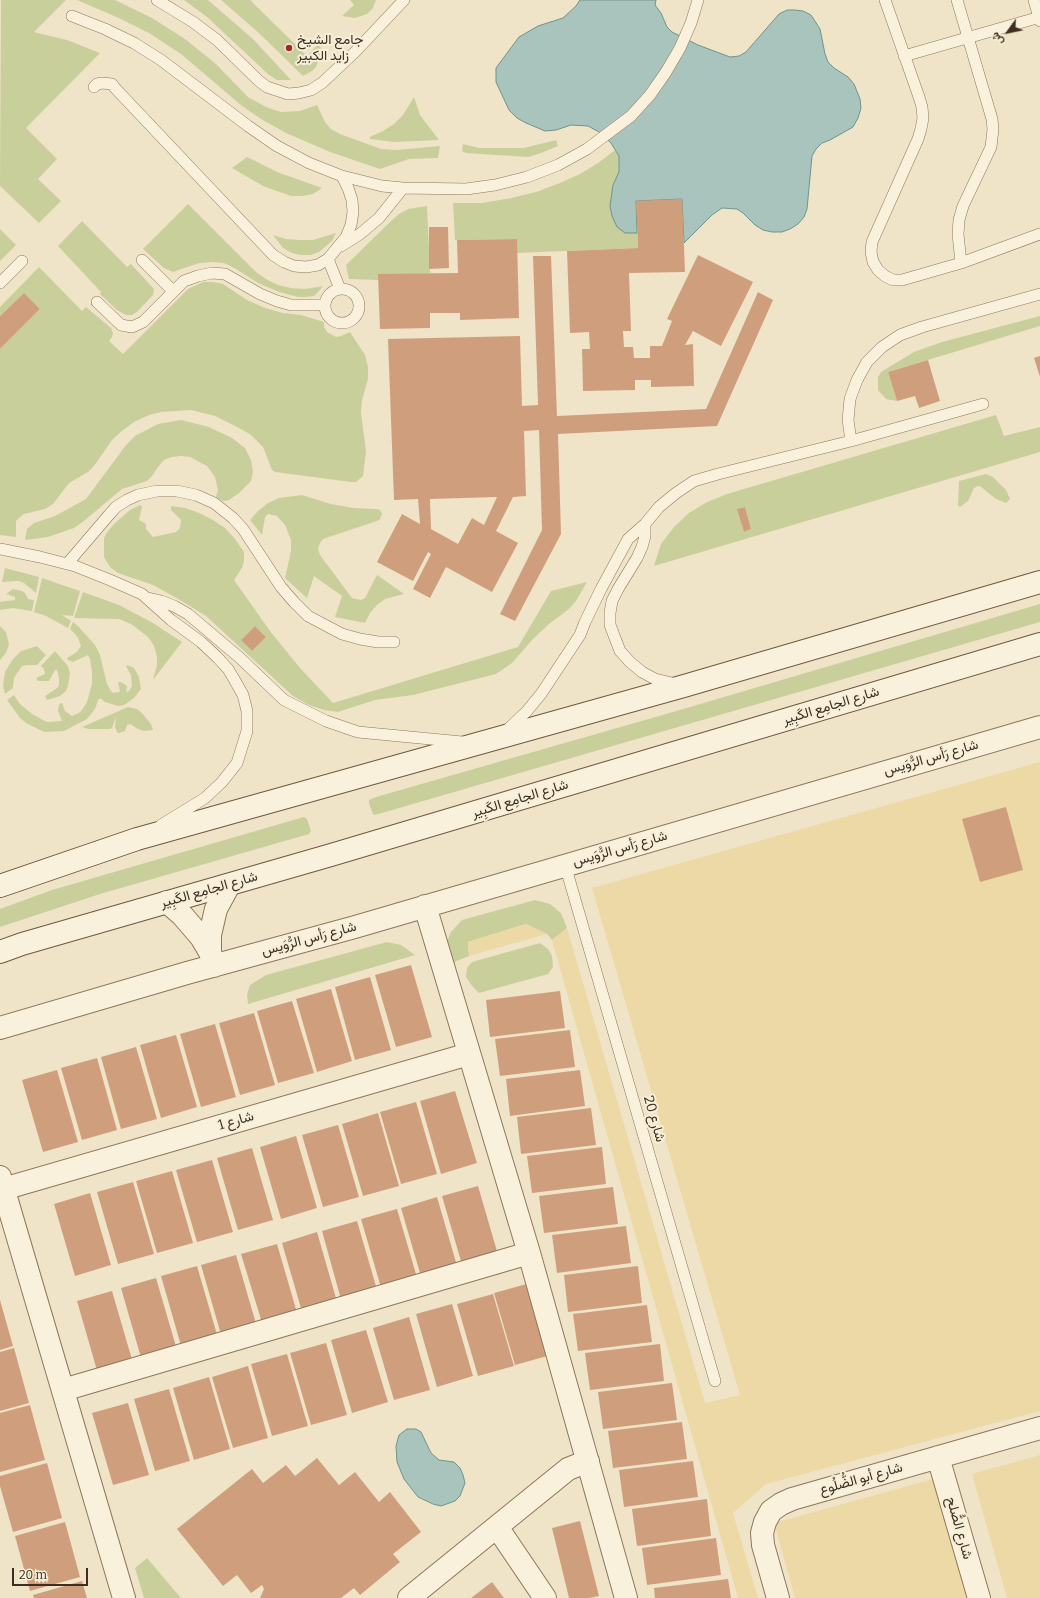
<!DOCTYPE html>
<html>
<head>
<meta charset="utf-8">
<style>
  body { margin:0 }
  #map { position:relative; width:1040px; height:1598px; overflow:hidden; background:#f0e4c8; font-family:Bitter,Vazirmatn,serif }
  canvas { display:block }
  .north { position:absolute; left:988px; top:12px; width:40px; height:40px; -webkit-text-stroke:3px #f7eed8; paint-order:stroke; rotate:237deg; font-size:11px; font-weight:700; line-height:16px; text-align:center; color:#3d2e20 }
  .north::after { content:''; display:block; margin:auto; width:14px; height:18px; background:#3d2e20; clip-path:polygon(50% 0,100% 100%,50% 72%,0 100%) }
  .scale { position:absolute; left:12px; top:1568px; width:76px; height:18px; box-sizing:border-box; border:2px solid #3d2e20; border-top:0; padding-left:5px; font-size:12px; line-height:14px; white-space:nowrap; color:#3d2e20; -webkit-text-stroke:3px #f7eed8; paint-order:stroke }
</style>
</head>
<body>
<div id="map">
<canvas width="1040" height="1598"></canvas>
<div class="north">ش</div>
<div class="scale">20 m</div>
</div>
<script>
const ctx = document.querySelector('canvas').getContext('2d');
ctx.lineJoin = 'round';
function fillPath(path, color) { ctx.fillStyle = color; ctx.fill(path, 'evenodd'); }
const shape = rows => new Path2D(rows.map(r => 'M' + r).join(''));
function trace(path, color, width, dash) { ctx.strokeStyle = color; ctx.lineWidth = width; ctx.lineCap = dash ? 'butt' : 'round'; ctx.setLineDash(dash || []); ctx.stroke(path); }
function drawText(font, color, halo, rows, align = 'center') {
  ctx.font = font + ' Bitter,Vazirmatn,serif'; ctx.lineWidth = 4; ctx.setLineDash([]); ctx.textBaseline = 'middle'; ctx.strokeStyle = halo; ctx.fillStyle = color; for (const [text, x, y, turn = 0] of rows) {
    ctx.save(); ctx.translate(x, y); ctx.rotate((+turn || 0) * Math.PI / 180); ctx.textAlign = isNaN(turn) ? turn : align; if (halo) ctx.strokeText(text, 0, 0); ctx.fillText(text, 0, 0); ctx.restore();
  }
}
fillPath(shape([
  [1,0,66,0,34,32,67,40,100,53,26,128,57,159,38,179,61,201,39,223,0,186],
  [77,0,115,0,152,18,185,39,216,64,248,97,266,107,281,112,300,111,317,105,325,122,331,129,340,134,381,149,397,150,440,146,438,158,409,159,380,169,330,152,286,133,261,119,242,106,181,54,149,33,121,19],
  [184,0,208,0,253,39,291,80,277,80,269,75,207,17],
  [221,0,250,0,307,56,320,42,321,54,316,67,312,71,303,76,260,34],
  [350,0,376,0,373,8,367,14,355,18,342,16,354,5],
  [414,97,420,115,439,140,394,142,370,139,370,137,383,131,394,124,403,115],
  [556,140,558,146,541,153,528,157,466,153,462,151,463,144,479,148,524,148],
  [615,150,619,156,619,173,613,184,632,233,637,233,638,248,517,253,517,239,455,240,453,203,482,203,511,198,536,192,560,183,580,174,598,163],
  [247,157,277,172,322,188,313,194,302,196,291,196,263,186,232,168],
  [188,204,256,272,266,279,278,285,291,288,305,289,323,286,320,290,314,296,306,297,298,297,279,292,258,283,236,269,224,263,212,262,199,263,173,272,164,268,143,249],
  [427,206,430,273,379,280,349,279,346,265,391,221,399,214,408,209],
  [82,221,127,267,131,264,154,289,153,295,137,312,132,315,126,315,117,310,100,294,101,292,58,246],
  [0,229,16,245,0,261],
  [336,233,332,241,319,252,311,255,301,255,292,253,283,248,273,235,286,239,300,240,313,240],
  [39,267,82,311,86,307,111,328,113,333,112,337,109,341,123,354,188,289,203,282,213,282,223,284,247,300,265,308,283,313,301,315,324,322,324,327,327,332,336,337,341,336,350,332,365,355,368,367,368,379,362,400,361,413,366,451,363,476,356,482,351,482,275,472,272,470,263,447,251,435,241,429,215,416,191,410,161,412,149,415,134,422,122,431,112,440,94,466,88,472,69,483,53,504,45,509,24,514,20,517,16,521,16,537,0,535,0,349,40,309,24,293,0,316,0,307],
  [1040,316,1040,326,888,372,897,401,886,399,878,390,878,377,881,372,914,352,942,342],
  [996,415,1004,436,1040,427,1040,452,654,566,661,544,674,527,689,513,707,502,727,494],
  [745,507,751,529,744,532,738,509],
  [181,420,209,427,232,438,245,448,251,460,253,472,251,481,239,493,229,500,223,501,219,499,216,497,218,490,215,477,207,466,190,457,181,456,172,457,164,460,158,467,152,476,147,481,122,489,84,521,74,528,48,537,25,540,27,529,34,523,55,516,86,499,126,445,135,436,158,424],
  [986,474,993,477,1006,490,1010,499,1006,503,996,499,981,487,978,486,974,488,968,501,960,507,958,505,959,481],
  [302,495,331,504,353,508,376,509,380,510,382,514,380,519,377,521,323,539,320,543,318,549,320,555,352,598,361,600,365,598,377,575,404,594,385,599,377,605,370,613,365,623,335,617,342,596,314,576,307,598,285,578,291,551,291,540,285,525,277,516,268,514,265,517,262,535,250,520,258,511,268,503,279,498],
  [140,505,142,507,139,520,146,524,146,529,153,537,176,532,180,528,181,520,171,510,171,506,185,508,199,513,213,520,225,528,235,539,244,552,244,561,242,568,234,580,270,631,300,668,333,703,518,647,551,591,587,582,576,601,569,609,549,624,533,639,512,663,496,674,413,695,375,700,338,712,324,710,309,705,293,696,206,616,180,600,153,585,118,573,110,567,104,557,104,538,108,531,114,524,130,510],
  [255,626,266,637,252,651,241,640],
  [5,568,39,577,36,593,24,583,19,581,2,582],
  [42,578,80,591,73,616,62,615,71,621,68,628,46,616,34,612],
  [13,589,22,591,25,593,28,599,34,600,32,611,13,608,0,610,0,602,15,600,15,597,6,594],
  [83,592,119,605,153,623,182,642,153,680,157,665,157,657,154,646,148,637,131,624,119,619,74,618],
  [1040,604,1040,622,375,815,373,814,369,804,369,800,376,797,673,712],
  [73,622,78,626,95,645,100,655,107,684,111,691,113,693,119,692,120,691,118,682,121,682,127,686,126,692,129,691,132,686,131,675,127,668,126,666,127,665,134,668,139,677,141,689,134,698,124,705,118,706,105,702,100,698,98,700,95,709,87,719,64,731,44,732,26,723,20,718,7,700,14,695,20,704,32,714,47,722,62,721,58,711,59,705,61,703,62,703,65,711,72,716,79,713,82,710,87,702,92,684,92,672,90,659,88,655,73,662,68,660,67,658,77,652,81,646,77,636,70,629],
  [0,626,6,632,9,644,6,653,0,660],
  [37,646,46,655,37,665,28,665,22,666,14,678,13,688,5,694,3,686,5,672,13,659,21,651],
  [55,651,68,666,70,674,68,686,66,691,60,696,47,700,45,696,57,688,59,685,59,678,57,670,55,670,49,681,38,681,36,678,45,674,44,669,41,666],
  [128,707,137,709,142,713,151,724,153,729,152,730,144,731,138,729,130,724,127,725,125,731,119,733,117,732,115,727,116,717,112,728,110,729,88,729,82,727],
  [304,817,307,819,311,831,309,834,100,894,0,927,0,909,52,890],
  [535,900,550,904,561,913,567,928,552,940,547,934,526,924,468,942,469,956,452,963,446,943,451,932,462,920],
  [387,942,401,945,415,955,248,1004,247,995,250,985,266,975],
  [540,943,548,949,552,956,553,967,548,974,479,993,472,986,466,977,467,968,472,962],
  [147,1558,181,1598,144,1598,135,1568]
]), '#c9cf9b');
fillPath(shape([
  [1040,762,1040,1411,766,1484,733,1513,758,1598,738,1598,552,940,567,928,705,1403,740,1395,592,888],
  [526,924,547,934,469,956,468,942],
  [1040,1455,1040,1598,1007,1598,972,1474],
  [933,1479,967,1598,795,1598,774,1523]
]), '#ecd9a5');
const water = shape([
  [580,0,656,0,655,5,661,13,667,27,672,32,698,45,730,57,739,56,746,52,779,14,787,10,795,10,803,11,811,15,820,29,825,54,828,62,834,68,848,77,854,84,860,99,861,108,858,118,853,127,830,140,822,143,816,149,812,156,807,209,804,217,798,224,790,229,782,232,772,232,763,230,755,225,743,213,737,209,722,208,712,215,684,243,682,199,636,201,637,233,625,233,617,227,612,216,610,206,613,185,619,172,619,156,611,143,599,132,588,126,571,125,556,130,545,131,526,123,517,118,509,110,496,82,496,68,519,37,538,26,563,18,576,6,580,0],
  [407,1429,416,1429,421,1432,431,1453,439,1460,454,1462,460,1468,463,1475,465,1483,460,1496,455,1501,441,1506,433,1504,418,1497,404,1479,397,1462,396,1446,399,1435,407,1429]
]);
fillPath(water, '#a9c4bc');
trace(water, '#6f938a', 1);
fillPath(shape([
  [682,199,685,272,629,273,631,331,623,331,624,347,633,347,634,358,650,358,650,346,662,346,672,321,667,319,698,255,753,282,721,346,693,331,685,345,693,344,694,386,651,387,651,380,635,380,635,390,583,391,582,349,590,349,589,332,570,333,567,251,638,248,636,201],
  [429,227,448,227,449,268,429,269],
  [517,239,519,318,460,320,460,313,430,313,430,328,380,329,378,274,458,273,457,240],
  [533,256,551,256,557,416,706,409,758,292,773,300,717,426,558,434,561,534,515,621,500,614,542,530,539,430,524,431,526,496,513,497,496,531,518,543,492,592,446,567,430,598,413,589,431,554,428,552,413,581,377,562,402,514,420,524,418,499,394,500,388,339,520,336,522,406,538,405],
  [497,497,484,525,472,518,458,544,431,529,430,499],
  [24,293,40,309,0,349,0,316],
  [1040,356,1040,377,1034,358],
  [928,360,940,401,919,408,915,396,897,401,888,372],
  [745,507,751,529,744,532,737,509],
  [255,626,266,637,252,651,241,640],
  [1006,807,1023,870,980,882,962,819],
  [411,965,432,1037,396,1047,375,975],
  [370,977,391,1050,355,1060,335,987],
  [331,989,352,1061,317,1072,296,999],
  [560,991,565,1028,490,1037,486,1000],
  [292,1001,314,1073,278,1083,257,1011],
  [254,1013,275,1085,240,1095,219,1023],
  [215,1024,236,1097,201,1107,180,1034],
  [570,1030,575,1067,500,1076,495,1039],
  [176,1035,197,1107,161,1118,140,1045],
  [136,1047,157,1119,121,1129,101,1057],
  [97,1058,117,1130,82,1140,61,1068],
  [57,1070,78,1142,43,1152,22,1080],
  [580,1070,585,1106,510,1116,506,1079],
  [455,1091,477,1163,441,1174,420,1101],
  [416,1102,437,1174,401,1184,380,1112],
  [591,1108,596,1145,521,1154,517,1117],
  [378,1113,399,1186,363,1196,342,1124],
  [338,1125,359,1197,323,1207,302,1135],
  [296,1136,317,1208,281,1219,260,1147],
  [602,1147,606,1184,532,1193,527,1156],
  [252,1148,273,1220,238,1230,217,1158],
  [212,1160,233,1232,197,1242,176,1170],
  [172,1171,193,1243,157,1253,136,1181],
  [133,1182,154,1254,118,1264,97,1192],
  [478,1186,499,1258,463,1268,442,1196],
  [613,1187,618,1224,544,1233,539,1196],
  [90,1193,111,1265,75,1276,54,1204],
  [437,1197,458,1269,422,1280,401,1208],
  [397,1209,418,1281,382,1291,361,1219],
  [357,1221,378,1293,342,1303,322,1231],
  [626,1226,631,1263,557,1273,552,1235],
  [317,1232,338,1305,303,1315,282,1243],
  [277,1244,298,1316,263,1326,241,1254],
  [236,1255,257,1327,222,1338,201,1265],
  [197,1266,218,1338,182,1349,161,1276],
  [638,1266,642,1303,568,1312,564,1275],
  [156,1278,177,1350,142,1361,121,1288],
  [530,1283,551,1355,515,1365,494,1293],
  [112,1291,133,1363,98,1374,77,1301],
  [493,1294,514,1366,478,1376,457,1304],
  [0,1300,13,1346,0,1350],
  [452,1304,473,1376,437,1387,416,1314],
  [647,1305,652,1342,578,1351,573,1314],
  [409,1317,430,1390,394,1400,373,1328],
  [366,1330,388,1402,352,1413,331,1340],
  [326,1343,347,1415,311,1425,290,1353],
  [660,1344,664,1381,590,1390,585,1353],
  [14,1348,29,1403,0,1411,0,1352],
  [287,1354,308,1426,272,1436,251,1364],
  [248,1366,268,1438,233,1448,212,1377],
  [209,1377,230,1449,194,1460,173,1388],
  [672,1383,677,1420,603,1429,598,1392],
  [169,1389,190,1461,155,1471,134,1399],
  [128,1403,149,1475,113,1485,92,1413],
  [30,1405,45,1460,0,1472,0,1413],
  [682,1422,687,1459,613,1468,608,1431],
  [317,1458,339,1485,355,1472,379,1502,390,1492,421,1532,393,1554,400,1562,360,1595,354,1588,341,1598,260,1598,264,1589,262,1585,251,1593,237,1575,223,1586,177,1529,252,1469,263,1483,286,1465,295,1476],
  [693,1461,698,1497,624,1507,619,1470],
  [47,1463,62,1518,13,1532,0,1486,0,1476],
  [707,1499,711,1536,637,1546,632,1509],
  [580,1521,599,1596,589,1598,569,1598,552,1528],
  [65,1522,80,1577,30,1591,15,1536],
  [716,1538,721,1575,647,1585,642,1548],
  [728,1579,731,1598,655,1598,654,1588],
  [82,1581,87,1598,34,1598,33,1595],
  [492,1582,504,1598,471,1598]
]), '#cf9f7d');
const lane = shape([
  [157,0,193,22,217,40,259,81,267,87,288,94,299,93,311,90,322,83,355,52,404,0],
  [885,0,919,97,922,107,923,118,921,129,918,139,872,242,871,252,873,262,878,270,885,276,893,280,902,280,961,263,1040,234],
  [957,0,992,119,993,129,991,147,963,206,959,220,958,234,961,263],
  [1034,0,1040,21],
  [72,16,105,29,134,43,161,60,248,126,277,146,309,163,342,176,382,186,403,188,466,189,495,185,527,177,558,165,587,149,631,116,650,95,666,72,680,48,691,23,698,0],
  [904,56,1040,17],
  [94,87,97,84,102,83,112,84,115,88,273,255,284,262,294,266,306,267,318,265,328,259,346,237,351,225,353,212,352,200,348,188,342,176],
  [341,246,360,234,379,218,403,188],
  [328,259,340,289],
  [142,260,173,291],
  [0,283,22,261],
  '325 306a17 17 0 1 1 34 0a17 17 0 1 1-34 0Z',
  [97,302,121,325,132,327,143,322,184,281,198,276,212,273,225,274,260,294,277,301,291,305,325,305],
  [851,441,848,420,850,399,857,380,867,362,882,347,900,335,922,327,1040,294],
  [645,524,645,536,642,547,637,558,618,589,612,601,610,613,610,625,620,651,630,662,642,672,655,679,676,684],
  [0,549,40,557,75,566,110,580,142,594,171,620,201,642,217,657,228,669,234,679,243,695,247,711,247,731,237,763,222,782,205,798,161,825],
  [67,564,108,516,116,507,127,500,138,495,157,491,177,491,196,495,214,503,233,518,243,529,281,587,294,602,308,616,342,634,360,639,378,642,394,642],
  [148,598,161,601,174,606,188,614,240,658,284,700,326,721,358,732,462,742],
  [505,732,527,711,541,694,580,635,585,622,601,589,628,539,645,524,659,507,676,493,694,481,718,474,851,441,983,404],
  [565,865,715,1381]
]);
const street = shape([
  [167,902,182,915,201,937,210,952,214,966],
  [425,906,529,1253,626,1598],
  [210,952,210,935,216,909,229,885],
  [0,1028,187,973,355,927,1040,727],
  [0,1177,124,1598],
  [3,1189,469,1054],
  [63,1390,529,1253],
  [938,1457,979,1598],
  [497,1527,545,1598],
  [409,1598,568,1469,588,1461],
  [778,1598,763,1545,762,1533,765,1522,771,1511,781,1504,792,1499,1040,1428]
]);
const secondary = shape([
  [0,886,137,839,684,686,1040,582],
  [0,952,22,944,331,855,1040,644]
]);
trace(lane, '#8d765c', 12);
trace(street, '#8d765c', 24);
trace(secondary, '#6f573f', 24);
trace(lane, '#faf1dc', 11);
trace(street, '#faf1dc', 22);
trace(secondary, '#faf1dc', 22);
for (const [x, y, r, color] of [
  [289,48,4,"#9e2a2b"]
]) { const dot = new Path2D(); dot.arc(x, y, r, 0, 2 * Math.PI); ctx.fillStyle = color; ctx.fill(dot); trace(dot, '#f7eed8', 1.5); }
drawText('14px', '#3d2e20', '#f7eed8', [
  ["جامع الشيخ",297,40],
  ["زايد الكبير",297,56]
], 'left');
drawText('14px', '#3d2e20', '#f7eed8', [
  ["شارع الجامِع الكَبِير",831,706,-17],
  ["شارع رَأس الرُّوَيس",931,758,-16],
  ["شارع الجامِع الكَبِير",520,799,-17],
  ["شارع رَأس الرُّوَيس",620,849,-16],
  ["شارع الجامِع الكَبِير",209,890,-16],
  ["شارع رَأس الرُّوَيس",309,939,-15],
  ["شارع 20",654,1119,74],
  ["شارع 1",236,1121,-16],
  ["شارع أبو الضُّلُوع",861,1479,-16],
  ["شارع الصُّلح",959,1528,74]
]);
</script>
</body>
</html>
